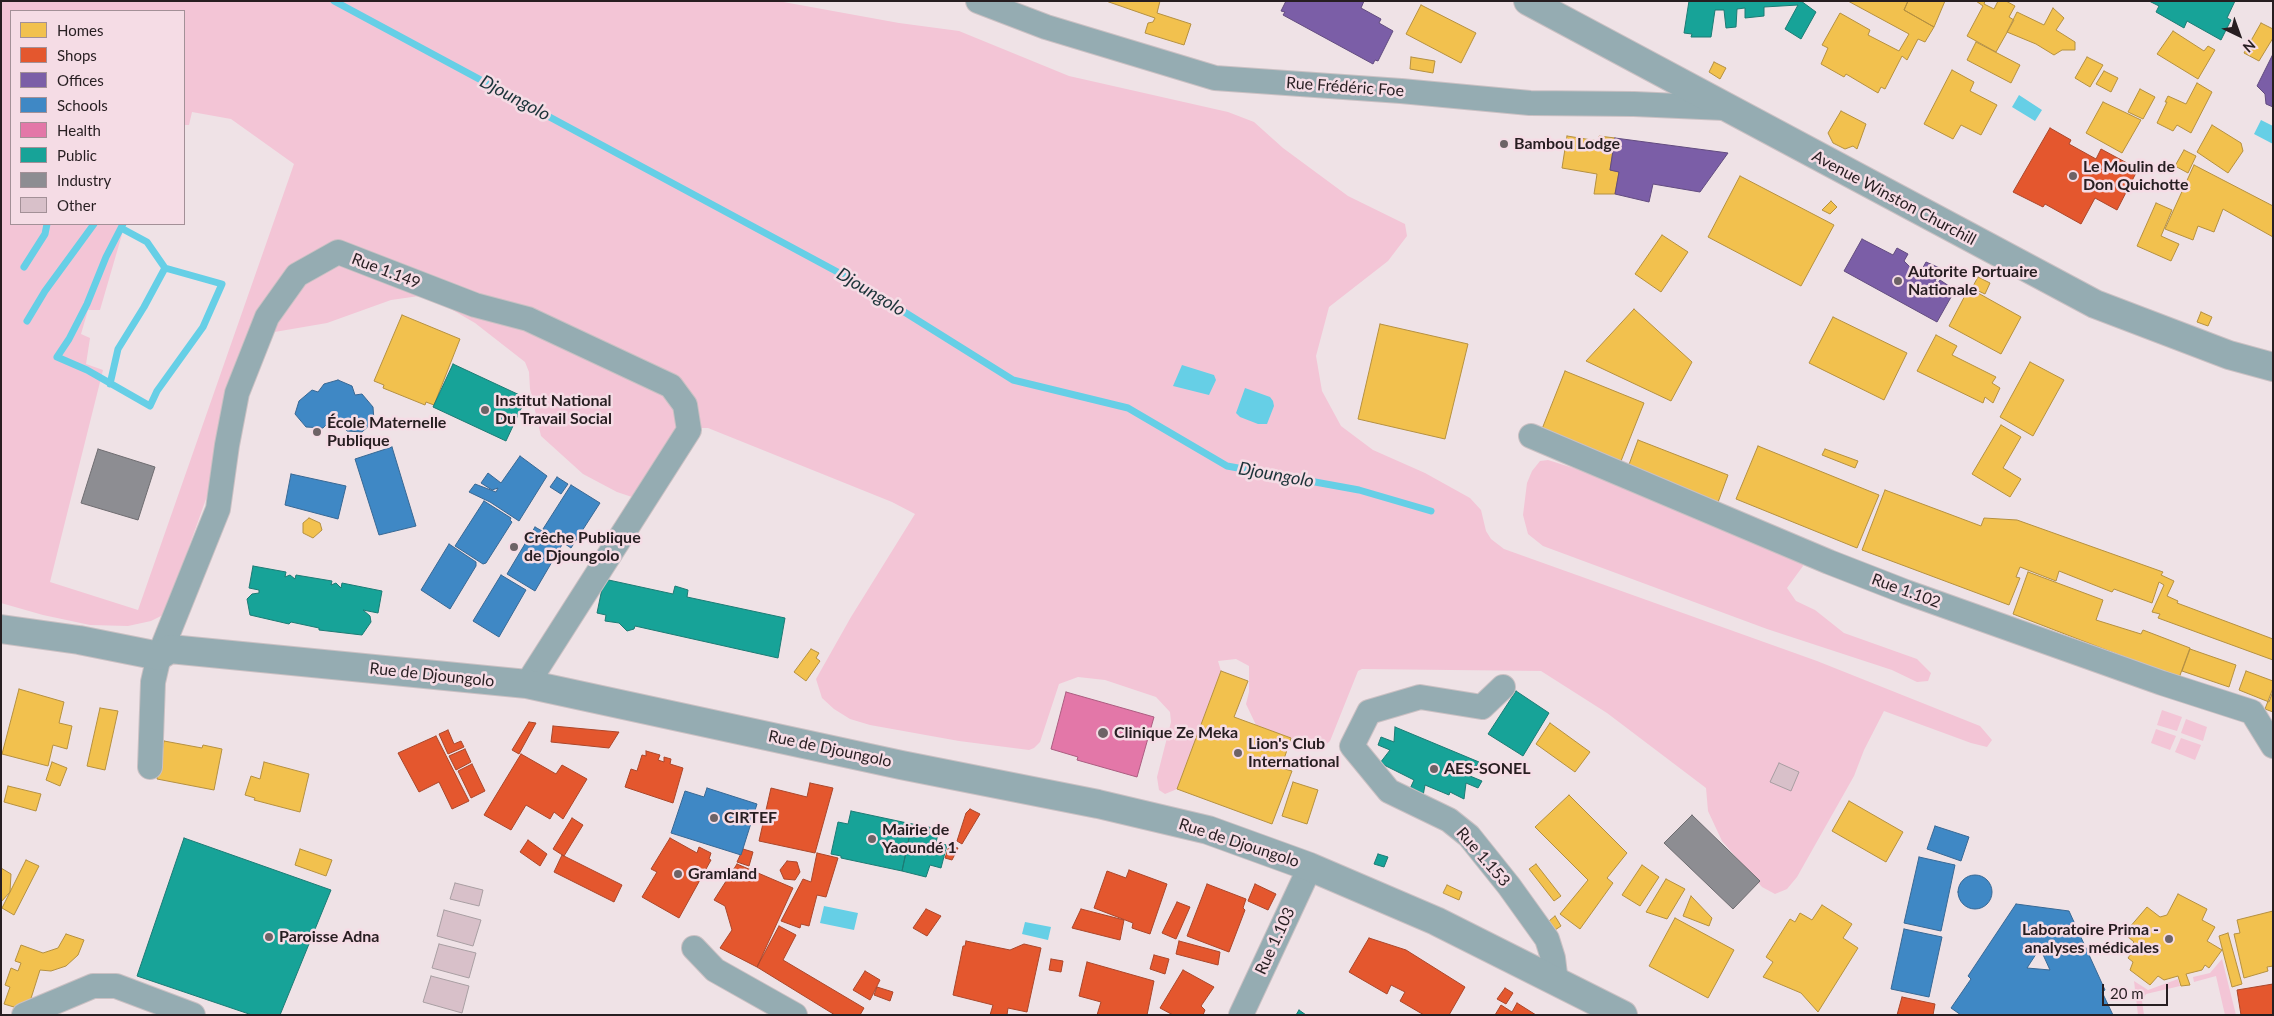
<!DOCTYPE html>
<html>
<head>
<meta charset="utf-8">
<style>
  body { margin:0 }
  #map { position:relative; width:2274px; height:1016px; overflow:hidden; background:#efe2e6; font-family:Lato,sans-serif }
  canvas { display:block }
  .frame { position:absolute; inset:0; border:2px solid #271e21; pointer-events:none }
  .legend { position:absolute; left:10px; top:10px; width:175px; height:215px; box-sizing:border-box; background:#f5dce5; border:1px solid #a39097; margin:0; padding:6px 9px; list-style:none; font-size:15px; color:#271e21 }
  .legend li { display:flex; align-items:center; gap:10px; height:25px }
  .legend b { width:25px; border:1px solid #a39097 }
  .north { position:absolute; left:2214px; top:10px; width:50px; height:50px; -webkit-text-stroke:4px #f5dce5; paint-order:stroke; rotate:138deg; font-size:14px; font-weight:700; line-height:20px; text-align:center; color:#271e21 }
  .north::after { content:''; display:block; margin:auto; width:18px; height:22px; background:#271e21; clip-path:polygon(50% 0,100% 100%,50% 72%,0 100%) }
  .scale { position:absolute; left:2102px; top:984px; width:66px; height:22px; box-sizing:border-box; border:2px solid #271e21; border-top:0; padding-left:6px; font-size:15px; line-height:18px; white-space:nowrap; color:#271e21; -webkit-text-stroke:4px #f5dce5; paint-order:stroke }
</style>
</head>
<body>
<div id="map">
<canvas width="2274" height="1016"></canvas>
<div class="frame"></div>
<ul class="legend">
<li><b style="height:14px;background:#f2c14e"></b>Homes</li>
<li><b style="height:14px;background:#e4572e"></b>Shops</li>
<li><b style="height:14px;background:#7b5ea7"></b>Offices</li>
<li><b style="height:14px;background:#3f88c5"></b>Schools</li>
<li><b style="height:14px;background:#e377a8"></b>Health</li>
<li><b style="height:14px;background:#17a398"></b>Public</li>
<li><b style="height:14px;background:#8d8d92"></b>Industry</li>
<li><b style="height:14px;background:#d8c0c9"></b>Other</li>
</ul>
<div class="north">N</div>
<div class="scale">20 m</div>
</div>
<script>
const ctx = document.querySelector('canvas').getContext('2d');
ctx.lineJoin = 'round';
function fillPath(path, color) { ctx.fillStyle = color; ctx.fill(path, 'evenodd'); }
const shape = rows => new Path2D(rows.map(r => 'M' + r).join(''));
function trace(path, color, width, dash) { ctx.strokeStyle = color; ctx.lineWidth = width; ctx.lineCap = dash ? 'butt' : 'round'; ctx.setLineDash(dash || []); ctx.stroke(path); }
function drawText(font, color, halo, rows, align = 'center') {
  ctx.font = font + ' Lato,sans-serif'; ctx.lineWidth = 5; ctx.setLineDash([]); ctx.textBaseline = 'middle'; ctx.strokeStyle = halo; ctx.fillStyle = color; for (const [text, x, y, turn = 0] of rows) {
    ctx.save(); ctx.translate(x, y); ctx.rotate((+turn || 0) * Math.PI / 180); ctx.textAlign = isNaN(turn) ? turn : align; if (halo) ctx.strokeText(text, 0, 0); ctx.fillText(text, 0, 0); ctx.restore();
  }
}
fillPath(shape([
  [1,1,778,1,899,23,959,31,1069,76,1228,112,1254,122,1283,148,1348,196,1405,224,1407,236,1388,261,1329,307,1316,356,1322,391,1341,426,1373,450,1425,473,1470,498,1481,510,1486,531,1491,539,1504,549,1817,661,1980,726,1992,740,1987,747,1971,743,1884,711,1864,750,1854,776,1797,877,1787,889,1775,894,1762,887,1722,841,1708,811,1706,788,1607,713,1541,671,1362,669,1358,671,1330,741,1321,749,1312,749,1291,738,1256,725,1246,704,1249,692,1249,666,1236,659,1218,661,1221,671,1177,789,1165,794,1159,790,1157,777,1171,722,1170,712,1156,697,1105,680,1078,677,1059,684,1040,742,1034,748,1029,750,959,741,870,725,850,719,834,709,822,698,816,679,851,617,915,514,892,502,708,428,700,428,643,495,632,497,617,492,583,474,541,436,530,389,529,372,525,362,475,323,432,298,419,296,391,300,327,323,257,335,211,485,165,614,151,621,128,626,90,625,43,615,1,603],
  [11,11,184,11,184,125,189,125,192,112,231,119,294,164,138,610,50,582,103,370,86,364,90,338,81,334,88,310,100,310,125,224,11,224],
  [1548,460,1624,484,1800,557,1803,566,1787,588,1796,601,1815,610,1844,633,1917,659,1931,673,1928,681,1917,682,1892,670,1767,629,1543,546,1528,534,1523,515,1527,483,1532,471,1540,461],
  [2162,710,2182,717,2177,731,2157,725],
  [2186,719,2207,727,2203,741,2181,733],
  [2156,729,2176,736,2170,750,2151,743],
  [2181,738,2201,745,2195,760,2175,752],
  [2222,959,2236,1015,2225,1015,2216,976,2194,982,2193,977,2210,973],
  [2178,979,2180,986,2146,994,2142,1001,2144,1015,2138,1015,2134,981,2148,990]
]), '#f3c5d6');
fillPath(shape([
  [2019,95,2042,110,2035,121,2012,107],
  [2261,120,2273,126,2273,144,2254,134],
  [1182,365,1214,375,1216,380,1209,395,1173,386],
  [1245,388,1270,397,1273,401,1274,406,1267,424,1258,424,1240,417,1236,413],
  [824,906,858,913,854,930,820,923],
  [1025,922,1051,927,1048,940,1022,934]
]), '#66cfe6');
const homes = shape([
  [1106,1,1160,1,1157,13,1191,24,1184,45,1145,33,1148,23,1153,22,1155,18,1106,1],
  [1848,1,1908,1,1904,10,1934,27,1925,42,1918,39,1907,60,1902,56,1885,89,1881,87,1878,93,1846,74,1844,77,1821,64,1828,48,1822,45,1840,13,1870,30,1868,35,1899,51,1909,34,1848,1],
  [1908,1,1945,1,1934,27,1904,10,1908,1],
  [1976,1,1985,1,1984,4,1994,9,1998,1,2006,1,2015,6,2009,17,2014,20,1996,52,1967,36,1983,6,1976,1],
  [1421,5,1476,33,1461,63,1406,34,1421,5],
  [2053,8,2064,18,2056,30,2075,42,2075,50,2062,50,2054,55,2036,44,2007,32,2017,12,2044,25,2053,8],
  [2261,23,2273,29,2273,38,2259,61,2244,53,2261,23],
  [2173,31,2204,51,2208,46,2215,50,2198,79,2157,54,2173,31],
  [1976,42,2020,65,2011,83,1967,60,1976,42],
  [1411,57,1435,61,1433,73,1410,69,1411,57],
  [2087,57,2103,65,2090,87,2075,78,2087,57],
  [1714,62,1726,68,1720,79,1709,72,1714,62],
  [1952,70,1974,82,1970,91,1997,105,1981,135,1961,125,1953,139,1924,124,1952,70],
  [2104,71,2118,78,2111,92,2096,84,2104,71],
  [2197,83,2212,92,2191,133,2177,125,2173,131,2157,123,2167,102,2165,102,2168,96,2186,104,2197,83],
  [2140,89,2155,97,2143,119,2128,112,2140,89],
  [2103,102,2141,120,2122,153,2086,133,2103,102],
  [1841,111,1866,124,1857,149,1853,146,1845,149,1833,143,1828,133,1841,111],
  [2212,125,2241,143,2243,151,2228,173,2197,152,2212,125],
  [1567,136,1598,141,1599,136,1615,138,1610,170,1619,172,1615,194,1594,194,1597,174,1562,168,1567,136],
  [2184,150,2196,156,2188,173,2175,166,2184,150],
  [2194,165,2273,206,2273,237,2223,209,2214,232,2198,226,2193,240,2165,229,2194,165],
  [1740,176,1834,225,1801,286,1708,237,1740,176],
  [1831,201,1837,207,1830,214,1822,210,1831,201],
  [2156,203,2172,210,2161,236,2179,244,2171,261,2137,246,2156,203],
  [1662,235,1688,252,1661,292,1635,274,1662,235],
  [1978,277,1990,283,1985,294,1972,288,1978,277],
  [1969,288,2021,317,2001,354,1949,326,1969,288],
  [1634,309,1692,362,1671,401,1586,361,1634,309],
  [2201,312,2212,317,2208,326,2197,322,2201,312],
  [402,315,460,339,434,405,426,402,425,405,383,388,384,385,374,381,402,315],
  [1833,317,1907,353,1884,400,1809,363,1833,317],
  [1380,324,1468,344,1445,439,1358,419,1380,324],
  [1936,335,1957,346,1952,355,1996,377,1992,383,2000,388,1993,403,1985,397,1983,403,1917,371,1936,335],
  [2030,362,2064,380,2033,436,2000,417,2030,362],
  [1565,371,1644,403,1621,461,1542,429,1565,371],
  [2001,425,2021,437,2003,468,2021,479,2010,497,1972,474,2001,425],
  [1638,440,1728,475,1717,505,1627,470,1638,440],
  [1758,446,1879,495,1857,548,1736,499,1758,446],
  [1825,449,1858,461,1855,468,1822,455,1825,449],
  [1885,490,1981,526,1984,518,2017,520,2163,572,2161,575,2174,581,2167,596,2178,601,2177,603,2273,639,2273,660,2158,618,2160,614,2152,612,2164,585,2159,582,2152,603,2114,589,2112,592,2059,571,2056,581,2020,567,2016,577,2020,578,2009,605,1862,550,1885,490],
  [309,518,320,523,322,530,313,538,303,533,303,523,309,518],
  [2028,572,2103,600,2096,620,2141,634,2143,630,2190,648,2179,678,2013,614,2028,572],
  [811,649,819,653,816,658,820,661,806,681,794,672,811,649],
  [2190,649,2236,665,2229,687,2182,671,2190,649],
  [1221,671,1248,681,1234,717,1291,738,1281,768,1292,771,1272,824,1177,789,1221,671],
  [2246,671,2273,681,2273,691,2269,702,2239,690,2246,671],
  [2273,688,2273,712,2265,709,2273,688],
  [19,689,64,702,59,723,72,726,67,749,53,745,48,766,2,754,19,689],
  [100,708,118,711,105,770,87,766,100,708],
  [1550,723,1590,752,1575,772,1536,744,1550,723],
  [164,741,202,748,203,745,222,749,214,790,157,779,164,741],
  [52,762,67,768,60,786,46,780,52,762],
  [264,762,309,774,300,812,254,800,255,798,245,795,251,776,260,779,264,762],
  [1293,782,1318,790,1307,824,1282,816,1293,782],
  [8,786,41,794,36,811,4,802,8,786],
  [1569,795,1627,853,1607,878,1613,883,1580,929,1560,914,1588,880,1535,827,1569,795],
  [1849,801,1903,832,1886,862,1832,831,1849,801],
  [300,849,332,860,326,876,295,865,300,849],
  [26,860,39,866,14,915,2,908,26,860],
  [1536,864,1561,896,1554,901,1529,869,1536,864],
  [1642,865,1659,877,1640,906,1622,895,1642,865],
  [1,868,11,874,10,892,1,902,1,868],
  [1666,879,1685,889,1667,919,1646,912,1666,879],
  [1447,885,1462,892,1459,900,1443,893,1447,885],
  [2178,894,2207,909,2202,920,2215,927,2207,941,2222,950,2209,968,2205,965,2202,970,2186,974,2190,985,2181,986,2178,976,2164,980,2158,976,2150,985,2130,970,2133,962,2128,958,2135,948,2131,945,2134,942,2127,936,2132,931,2129,928,2147,907,2160,917,2167,915,2178,894],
  [1691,896,1712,918,1709,926,1683,916,1691,896],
  [1822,905,1852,924,1843,938,1858,948,1818,1012,1801,993,1763,977,1773,962,1766,957,1790,919,1795,922,1800,913,1812,920,1822,905],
  [2273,911,2273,966,2267,967,2268,971,2244,978,2234,934,2240,933,2237,920,2273,911],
  [1555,916,1561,926,1555,930,1549,921,1555,916],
  [1675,918,1734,950,1708,998,1649,966,1675,918],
  [2228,933,2242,984,2232,987,2219,936,2228,933],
  [66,934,84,940,78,955,66,966,51,971,40,970,27,1011,4,1004,10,987,5,985,11,968,18,971,21,963,15,961,21,945,43,953,58,948,66,934]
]);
fillPath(homes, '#f2c14e');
trace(homes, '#b59040', 1);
const shops = shape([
  [2050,128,2071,140,2069,144,2096,159,2101,149,2138,169,2117,210,2095,198,2081,224,2045,204,2043,207,2013,192,2050,128],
  [529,722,536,723,519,754,512,750,529,722],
  [553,726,618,732,619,732,609,748,551,742,553,726],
  [448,730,454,744,461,741,464,747,448,754,439,734,448,730],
  [436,736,469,801,452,809,439,782,419,792,398,753,436,736],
  [465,749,471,762,456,770,449,756,465,749],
  [646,751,660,755,658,760,664,762,664,757,671,759,670,764,683,768,673,803,625,787,631,769,637,771,642,755,646,756,646,751],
  [521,754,556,774,562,765,587,779,563,819,554,812,550,819,526,805,511,830,484,815,521,754],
  [472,764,485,791,471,798,458,771,472,764],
  [810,783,833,788,815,853,759,841,771,788,807,797,810,783],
  [970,809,980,814,962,844,957,841,966,813,970,809],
  [572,818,583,825,564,856,553,849,572,818],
  [670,838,697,853,699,847,711,853,709,859,711,860,679,918,642,897,657,872,651,869,670,838],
  [528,840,547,854,540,866,520,852,528,840],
  [949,846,958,848,952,860,945,858,949,846],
  [743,849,753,852,749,866,737,862,743,849],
  [817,853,838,858,826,897,817,895,809,926,801,924,800,928,781,921,803,879,811,882,817,853],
  [562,855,622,885,614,902,554,872,562,855],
  [787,861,797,862,800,872,795,880,784,879,780,870,787,861],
  [737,864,793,888,757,967,720,948,732,930,725,906,714,900,737,864],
  [1129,870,1167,884,1150,934,1132,928,1133,923,1094,908,1107,871,1126,878,1129,870],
  [1207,884,1246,899,1243,908,1245,910,1229,952,1187,936,1207,884],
  [1255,884,1276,894,1268,910,1248,901,1255,884],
  [1177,902,1190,907,1176,939,1162,933,1177,902],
  [926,909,941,916,927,936,913,928,926,909],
  [1081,909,1124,920,1120,940,1072,928,1081,909],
  [779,926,796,935,783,960,864,1008,860,1015,835,1015,757,967,779,926],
  [1369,938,1406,950,1465,987,1449,1015,1424,1015,1400,1001,1405,992,1391,985,1387,994,1349,972,1369,938],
  [966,941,1010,950,1024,944,1041,948,1027,1012,1008,1008,1007,1015,990,1015,993,1005,953,995,963,946,965,946,966,941],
  [1179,941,1220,952,1218,965,1176,954,1179,941],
  [1154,955,1169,959,1165,974,1150,969,1154,955],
  [1051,959,1063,961,1061,972,1049,970,1051,959],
  [1087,962,1154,981,1147,1015,1097,1015,1101,1002,1079,996,1087,962],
  [1183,970,1214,987,1201,1006,1205,1010,1203,1015,1173,1015,1160,1008,1183,970],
  [865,971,880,980,870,1000,853,990,865,971],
  [2273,984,2273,1015,2241,1015,2237,990,2273,984],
  [877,987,893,992,890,1001,874,995,877,987],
  [1505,988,1513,993,1506,1004,1497,999,1505,988],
  [1902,997,1935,1004,1933,1015,1897,1015,1902,997],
  [1517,1003,1536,1015,1495,1015,1501,1005,1512,1012,1517,1003]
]);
fillPath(shops, '#e4572e');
trace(shops, '#ab462a', 1);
const offices = shape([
  [1286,1,1364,1,1361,8,1381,19,1379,23,1393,31,1378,61,1375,60,1373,64,1283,15,1285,12,1281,11,1286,1],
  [2273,54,2273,107,2266,104,2265,94,2257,86,2273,54],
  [1615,138,1728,153,1700,192,1653,184,1649,202,1615,194,1619,172,1610,170,1615,138],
  [1862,239,1893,255,1897,248,1908,254,1904,261,1910,267,1912,265,1919,269,1918,272,1920,273,1926,262,1942,269,1935,281,1938,283,1940,280,1955,290,1937,322,1844,271,1862,239]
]);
fillPath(offices, '#7b5ea7');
trace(offices, '#624b7f', 1);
const schools = shape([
  [338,380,352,386,355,395,362,394,373,407,374,421,362,432,347,431,339,422,330,421,323,428,306,427,295,414,299,401,312,390,318,392,324,384,338,380],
  [392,447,416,526,379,535,355,459,392,447],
  [520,456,547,476,519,521,490,502,469,492,475,484,496,492,498,488,492,490,481,483,488,473,501,483,520,456],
  [291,474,346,486,338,519,285,505,291,474],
  [557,477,568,484,561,494,550,487,557,477],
  [571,485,600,503,571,548,543,529,571,485],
  [484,501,511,518,510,520,512,522,486,563,483,564,455,546,484,501],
  [535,527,563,543,535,591,507,574,535,527],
  [449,544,476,562,476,566,450,609,421,590,449,544],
  [501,575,526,590,499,637,473,621,501,575],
  [707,788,757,804,741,855,671,833,685,791,704,797,707,788],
  [1935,826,1969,837,1961,861,1927,849,1935,826],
  [1919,857,1955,865,1941,931,1904,923,1919,857],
  '1958 892a17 17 0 1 1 34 0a17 17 0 1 1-34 0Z',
  [2016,904,2069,911,2105,990,2102,992,2113,1015,1961,1015,1951,1008,1971,979,1968,976,2016,904],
  [2040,948,2050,970,2027,968,2040,948],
  [1904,929,1942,937,1929,997,1891,989,1904,929]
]);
fillPath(schools, '#3f88c5');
trace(schools, '#386894', 1);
const health = shape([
  [1066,692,1154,717,1137,777,1077,760,1078,757,1051,749,1066,692]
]);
fillPath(health, '#e377a8');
trace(health, '#ab5c80', 1);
const public = shape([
  [1689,1,1801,1,1816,12,1801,39,1785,29,1798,5,1764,7,1764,16,1745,18,1745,8,1737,9,1736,27,1726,28,1724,10,1715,10,1711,37,1691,37,1692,34,1684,33,1689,1],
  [2149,1,2235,1,2227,18,2231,20,2221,40,2187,21,2184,28,2156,12,2159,6,2149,1],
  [453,364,526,398,506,441,433,407,453,364],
  [253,566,286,572,285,577,290,575,295,579,296,575,332,581,331,585,336,583,341,588,342,583,382,591,378,613,363,610,370,616,371,622,362,635,319,630,319,628,291,622,289,624,250,615,247,599,252,594,259,593,259,590,249,588,253,566],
  [604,579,673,594,675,586,688,590,687,597,785,618,778,658,635,626,634,629,627,631,619,623,605,621,606,615,597,613,604,579],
  [1516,691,1549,713,1523,756,1488,734,1516,691],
  [1395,727,1479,762,1470,776,1482,781,1478,788,1466,783,1464,799,1450,792,1449,795,1425,785,1423,796,1409,791,1414,780,1380,763,1390,750,1378,745,1381,737,1394,742,1395,727],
  [851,811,912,824,902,871,841,858,841,856,831,854,838,822,848,824,851,811],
  [912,824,939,829,936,843,947,845,941,868,930,865,926,877,902,871,912,824],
  [184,838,331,890,280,1015,252,1015,137,976,184,838],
  [1378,854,1388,857,1384,867,1374,864,1378,854],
  [1299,1010,1306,1015,1296,1015,1299,1010]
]);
fillPath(public, '#17a398');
trace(public, '#1c7b74', 1);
const industry = shape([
  [98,449,155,467,138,520,81,503,98,449],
  [1692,815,1760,881,1733,909,1664,843,1692,815]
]);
fillPath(industry, '#8d8d92');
trace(industry, '#6e6c70', 1);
trace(shape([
  [334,1,858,283,1013,380,1128,408,1227,466,1359,490,1431,511],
  [121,228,147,242,165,268,222,284,203,327,157,391,150,406,87,370,57,357,69,339,87,304,106,257,123,224],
  [24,267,45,234,47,224],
  [27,321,45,291,94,224],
  [110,384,118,349,144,307,165,268]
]), '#66cfe6', 7);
const building = shape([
  [1779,763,1799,772,1791,791,1770,782,1779,763],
  [455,883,483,890,479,906,450,899,455,883],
  [444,910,481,920,473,946,437,936,444,910],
  [439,944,476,953,469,978,432,968,439,944],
  [431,976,469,986,462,1013,423,1002,431,976]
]);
fillPath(building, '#d8c0c9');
trace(building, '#a89ea2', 1);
const minor = shape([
  [978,1,1046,27,1215,78,1401,91,1530,103,1634,104,1724,108],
  [1531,436,1829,562,1906,592,2162,683,2252,712,2273,746],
  [1503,687,1482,707,1420,697,1369,712,1352,746,1389,791,1449,820,1469,836,1509,886,1547,939,1553,958,1556,982],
  [150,767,153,682,159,656,218,509,227,445,237,393,267,317,297,275,338,252,475,305,528,319,671,386,685,405,689,430,527,684],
  [694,948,715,970,795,1015],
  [24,1015,93,986,116,986,193,1015],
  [1241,1015,1310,867]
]);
const tertiary = shape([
  [1528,1,2095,304,2229,355,2273,367],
  [1,629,79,640,159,656,170,649,527,684,901,765,1098,804,1208,830,1310,867,1436,921,1623,1015]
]);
trace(minor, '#cac0c3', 26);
trace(tertiary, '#cac0c3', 30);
trace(minor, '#95acb2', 24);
trace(tertiary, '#95acb2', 28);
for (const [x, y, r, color] of [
  [1504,144,5,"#6d6366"],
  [2073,176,5,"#6d6366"],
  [1898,281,5,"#6d6366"],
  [485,410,5,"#6d6366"],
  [317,432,5,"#6d6366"],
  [514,547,5,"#6d6366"],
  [1103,733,6,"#6d6366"],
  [1238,753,5,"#6d6366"],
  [1434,769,5,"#6d6366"],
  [714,818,5,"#6d6366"],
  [872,839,5,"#6d6366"],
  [678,874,5,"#6d6366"],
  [269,937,5,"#6d6366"],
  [2169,939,5,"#6d6366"]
]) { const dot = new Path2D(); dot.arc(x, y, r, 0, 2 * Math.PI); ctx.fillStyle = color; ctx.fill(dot); trace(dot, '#f5dce5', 2); }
drawText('16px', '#271e21', '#f5dce5', [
  ["Rue Frédéric Foe",1345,87,4],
  ["Avenue Winston Churchill",1894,198,28],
  ["Rue 1.149",386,271,21],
  ["Rue 1.102",1906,591,20],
  ["Rue de Djoungolo",432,675,6],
  ["Rue de Djoungolo",830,749,12],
  ["Rue de Djoungolo",1239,843,18],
  ["Rue 1.153",1483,857,49],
  ["Rue 1.103",1275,941,-65]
]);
drawText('bold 16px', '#271e21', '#f5dce5', [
  ["Bambou Lodge",1514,144],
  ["Le Moulin de",2083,167],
  ["Don Quichotte",2083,185],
  ["Autorite Portuaire",1908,272],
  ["Nationale",1908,290],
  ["Institut National",495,401],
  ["Du Travail Social",495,419],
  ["École Maternelle",327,423],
  ["Publique",327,441],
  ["Crêche Publique",524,538],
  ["de Djoungolo",524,556],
  ["Clinique Ze Meka",1114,733],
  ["Lion's Club",1248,744],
  ["International",1248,762],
  ["AES-SONEL",1444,769],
  ["CIRTEF",724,818],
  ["Mairie de",882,830],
  ["Yaoundé 1",882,848],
  ["Gramland",688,874],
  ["Laboratoire Prima -",2159,930,"right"],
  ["analyses médicales",2159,948,"right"],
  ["Paroisse Adna",279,937]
], 'left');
drawText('italic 18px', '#1b3339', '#f5dce5', [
  ["Djoungolo",515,98,28],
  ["Djoungolo",871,292,31],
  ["Djoungolo",1276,475,10]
]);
</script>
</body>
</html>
